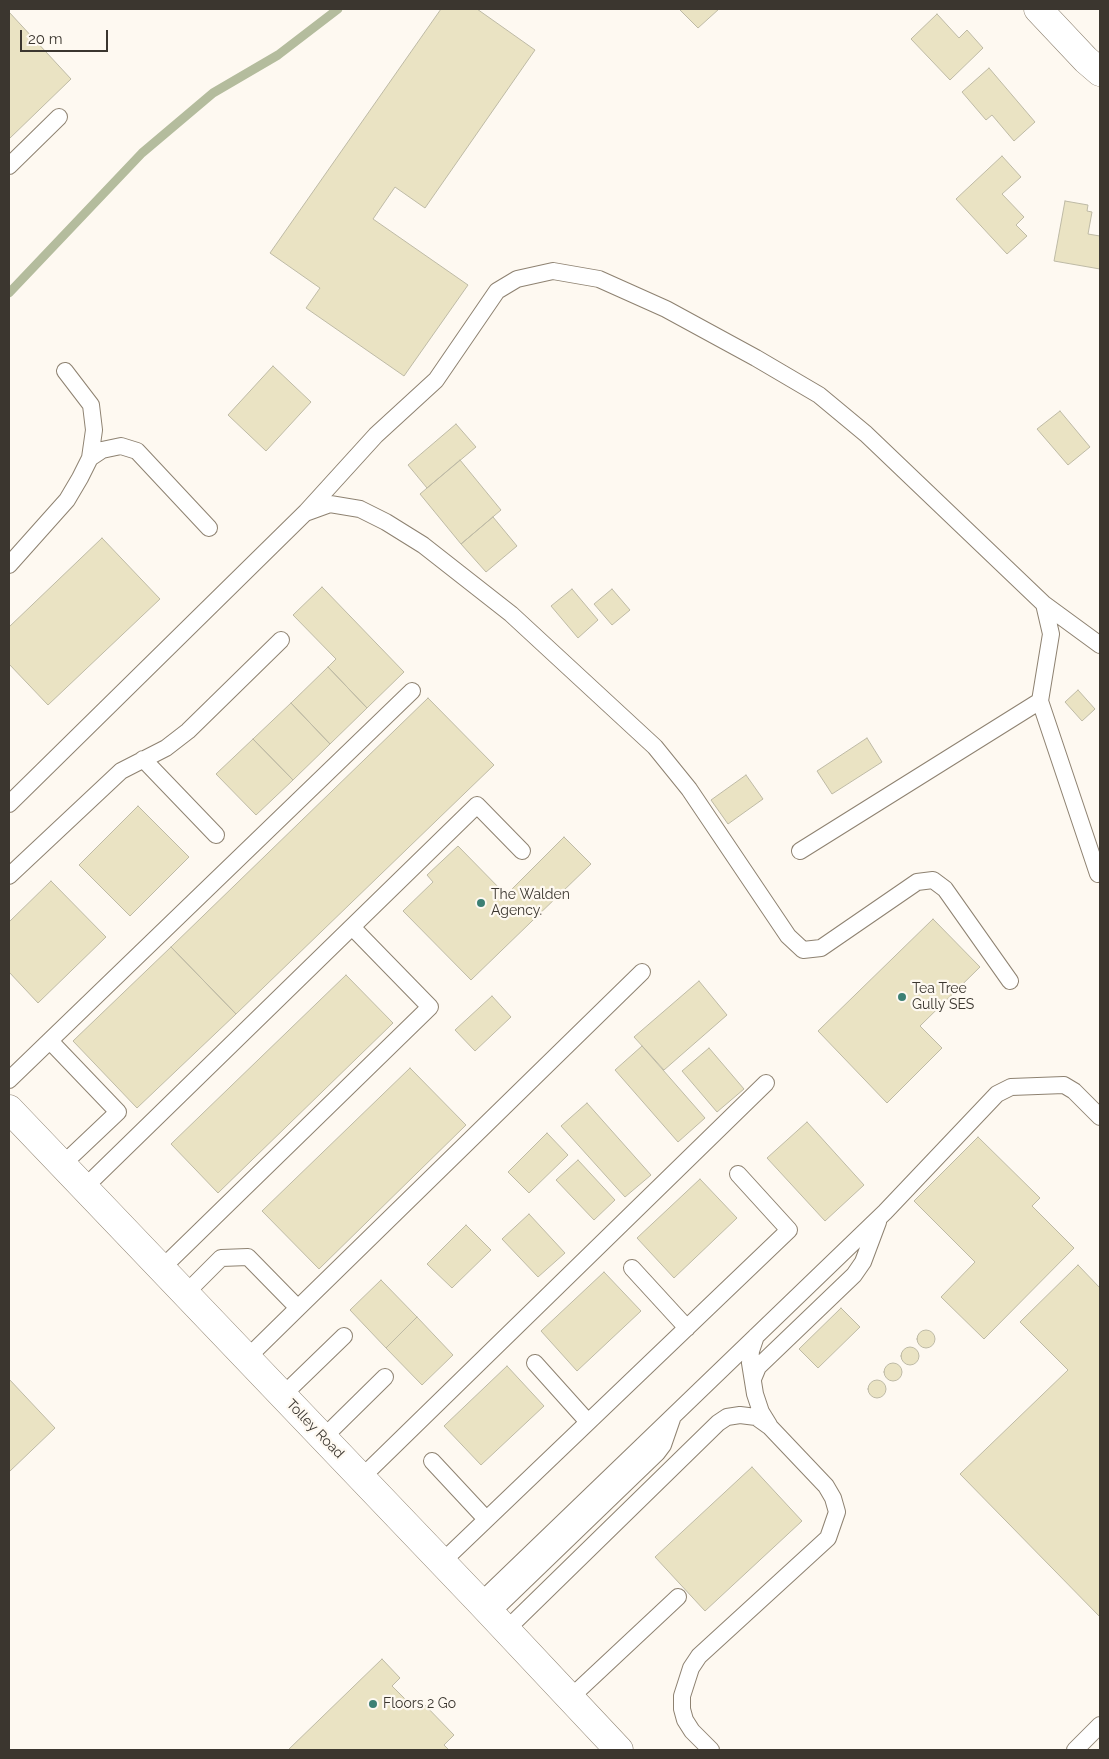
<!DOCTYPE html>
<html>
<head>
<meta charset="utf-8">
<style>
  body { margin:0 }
  #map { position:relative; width:1109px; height:1759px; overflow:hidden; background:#fef9f1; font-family:Raleway,sans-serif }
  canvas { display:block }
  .frame { position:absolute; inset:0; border:10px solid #3b362f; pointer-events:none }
  .scale { position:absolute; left:20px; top:30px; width:88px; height:22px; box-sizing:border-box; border:2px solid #3b362f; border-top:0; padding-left:6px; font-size:15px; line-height:18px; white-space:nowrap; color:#3b362f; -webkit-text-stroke:4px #fef9f1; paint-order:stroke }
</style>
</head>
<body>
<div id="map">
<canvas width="1109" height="1759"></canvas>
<div class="frame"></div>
<div class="scale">20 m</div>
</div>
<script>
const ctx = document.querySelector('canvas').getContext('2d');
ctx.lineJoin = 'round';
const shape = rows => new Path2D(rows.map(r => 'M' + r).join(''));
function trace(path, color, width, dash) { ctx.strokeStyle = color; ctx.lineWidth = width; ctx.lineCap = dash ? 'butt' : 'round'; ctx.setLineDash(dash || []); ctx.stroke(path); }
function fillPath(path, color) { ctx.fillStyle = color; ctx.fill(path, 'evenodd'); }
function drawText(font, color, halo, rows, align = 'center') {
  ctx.font = font + ' Raleway,sans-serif'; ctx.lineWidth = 4.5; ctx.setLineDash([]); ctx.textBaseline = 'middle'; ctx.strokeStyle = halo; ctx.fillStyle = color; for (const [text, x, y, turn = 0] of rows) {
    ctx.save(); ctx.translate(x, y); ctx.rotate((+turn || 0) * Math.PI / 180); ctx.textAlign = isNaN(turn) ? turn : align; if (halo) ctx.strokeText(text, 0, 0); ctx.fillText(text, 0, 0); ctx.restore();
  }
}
trace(shape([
  [9,293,142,153,213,93,278,55,338,9]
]), '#b4bc9d', 9);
const building = shape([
  [441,9,477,9,535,50,425,208,395,187,373,219,468,285,404,376,306,308,320,288,270,253,441,9],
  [679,9,719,9,698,28,679,9],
  [9,12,71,79,9,139,9,12],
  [937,14,959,38,967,30,983,48,950,80,911,39,937,14],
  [989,68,1035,122,1014,141,992,115,986,120,962,92,989,68],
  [1002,156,1021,177,1002,194,1024,217,1016,225,1027,236,1007,254,956,199,1002,156],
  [1065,201,1088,205,1087,211,1092,212,1088,234,1100,236,1100,269,1054,261,1065,201],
  [273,366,311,402,266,451,228,415,273,366],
  [1060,411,1090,447,1068,465,1037,429,1060,411],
  [456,424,476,447,427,488,408,465,456,424],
  [460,460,501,510,461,544,420,494,460,460],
  [493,517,517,546,486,572,461,544,493,517],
  [102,538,160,599,48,705,9,664,9,627,102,538],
  [322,587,404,672,367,708,328,667,336,659,293,615,322,587],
  [572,589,598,620,578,638,551,606,572,589],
  [612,589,630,610,612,625,594,604,612,589],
  [328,667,367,708,330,744,291,703,328,667],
  [1078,690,1095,709,1082,721,1065,702,1078,690],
  [428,698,494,765,236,1014,171,947,428,698],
  [291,703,330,744,293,780,253,739,291,703],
  [867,738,882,762,832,794,817,771,867,738],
  [253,739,293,780,256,815,216,774,253,739],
  [746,775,763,799,728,824,711,800,746,775],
  [138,806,189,857,130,916,79,865,138,806],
  [564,837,591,864,471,980,403,911,433,882,427,875,458,846,506,895,564,837],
  [51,881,106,937,38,1003,9,972,9,922,51,881],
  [933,919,980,967,920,1026,942,1048,887,1103,818,1031,933,919],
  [171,947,236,1014,137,1108,73,1041,171,947],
  [346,975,393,1023,218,1193,171,1144,346,975],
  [699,981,727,1015,664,1070,634,1037,699,981],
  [492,996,511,1017,475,1051,455,1030,492,996],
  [642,1046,705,1118,678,1142,615,1070,642,1046],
  [709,1048,744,1089,717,1112,682,1071,709,1048],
  [410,1068,466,1125,319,1269,262,1211,410,1068],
  [587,1103,651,1175,625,1197,561,1126,587,1103],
  [807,1122,864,1185,825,1221,767,1158,807,1122],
  [547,1133,568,1155,529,1193,508,1172,547,1133],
  [978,1137,1040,1198,1032,1206,1074,1248,984,1339,941,1297,975,1262,914,1201,978,1137],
  [578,1160,615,1200,594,1220,556,1180,578,1160],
  [700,1179,737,1218,674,1278,637,1238,700,1179],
  [529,1214,565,1253,538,1277,502,1239,529,1214],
  [466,1225,491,1250,452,1288,427,1264,466,1225],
  [1078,1265,1100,1288,1100,1617,960,1474,1068,1370,1020,1322,1078,1265],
  [604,1272,641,1311,577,1371,541,1331,604,1272],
  [381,1280,417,1317,386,1348,350,1310,381,1280],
  [841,1308,860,1327,818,1368,799,1349,841,1308],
  [417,1317,453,1355,422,1385,386,1348,417,1317],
  '917 1339a9 9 0 1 1 18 0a9 9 0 1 1-18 0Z',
  '901 1356a9 9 0 1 1 18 0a9 9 0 1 1-18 0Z',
  '884 1372a9 9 0 1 1 18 0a9 9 0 1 1-18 0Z',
  [507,1366,544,1406,481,1465,444,1426,507,1366],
  [9,1379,55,1428,9,1472,9,1379],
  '868 1389a9 9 0 1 1 18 0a9 9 0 1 1-18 0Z',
  [752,1467,802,1521,705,1611,655,1557,752,1467],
  [382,1659,400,1678,392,1686,414,1708,421,1701,454,1735,444,1745,449,1750,288,1750,382,1659]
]);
fillPath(building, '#eae3c3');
trace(building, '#bebaa5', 1);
const lane = shape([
  [9,166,59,117],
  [90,458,102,450,121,446,137,451,209,528],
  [308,512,330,504,360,509,386,522,423,545,511,614,655,747,689,789,788,936,803,950,821,948,917,882,933,880,945,889,1010,981],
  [9,565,67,500,80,478,90,458,94,430,91,405,65,371],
  [1040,701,1098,874],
  [143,759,216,835],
  [9,804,306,512,376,435,436,380,497,291,517,279,553,271,599,279,666,309,756,358,819,395,866,434,1044,604,1100,645],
  [800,851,1040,701,1051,634,1044,604],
  [9,876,121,771,166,748,188,731,281,640],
  [50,1041,118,1112,62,1165],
  [9,1080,412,691],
  [84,1188,477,805,522,851],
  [632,1268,687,1328],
  [161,1269,430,1007,352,927],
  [185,1294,221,1258,248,1257,298,1308,247,1358],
  [298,1308,642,972],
  [756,1336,751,1351,750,1363,755,1394,761,1412,769,1425],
  [535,1363,588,1422],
  [753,1379,758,1367,854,1275,863,1262,878,1222],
  [282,1396,344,1336],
  [323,1438,385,1377],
  [432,1461,486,1519],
  [361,1478,766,1083],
  [442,1562,789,1230,738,1174],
  [480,1602,885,1212,997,1094,1011,1087,1064,1085,1074,1091,1100,1117],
  [491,1613,657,1453,663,1445,672,1419],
  [506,1630,718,1423,727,1417,740,1415,756,1417,770,1427,826,1486,833,1498,837,1512,828,1538,699,1656,691,1668,682,1696,682,1709,685,1720,692,1731,711,1750],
  [570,1698,678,1597],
  [1075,1750,1100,1725]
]);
const street = shape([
  [1038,9,1086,60,1100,72]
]);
const secondary = shape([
  [9,1109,480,1602,619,1750]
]);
trace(lane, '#8e8271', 18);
trace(street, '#8e8271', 29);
trace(secondary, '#8e8271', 29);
trace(lane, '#fff', 16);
trace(street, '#fff', 28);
trace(secondary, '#fff', 28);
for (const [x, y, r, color] of [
  [481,903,5,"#3c8074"],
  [902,997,5,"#3c8074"],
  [373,1704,5,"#3c8074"]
]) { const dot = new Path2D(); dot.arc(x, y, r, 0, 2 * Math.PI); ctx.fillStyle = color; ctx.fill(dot); trace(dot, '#fef9f1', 2); }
drawText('14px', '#3b362f', '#fef9f1', [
  ["The Walden",491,895],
  ["Agency.",491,911],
  ["Tea Tree",912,989],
  ["Gully SES",912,1005],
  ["Floors 2 Go",383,1704]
], 'left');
drawText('14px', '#3b362f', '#fef9f1', [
  ["Tolley Road",315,1429,46]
]);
</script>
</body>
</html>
